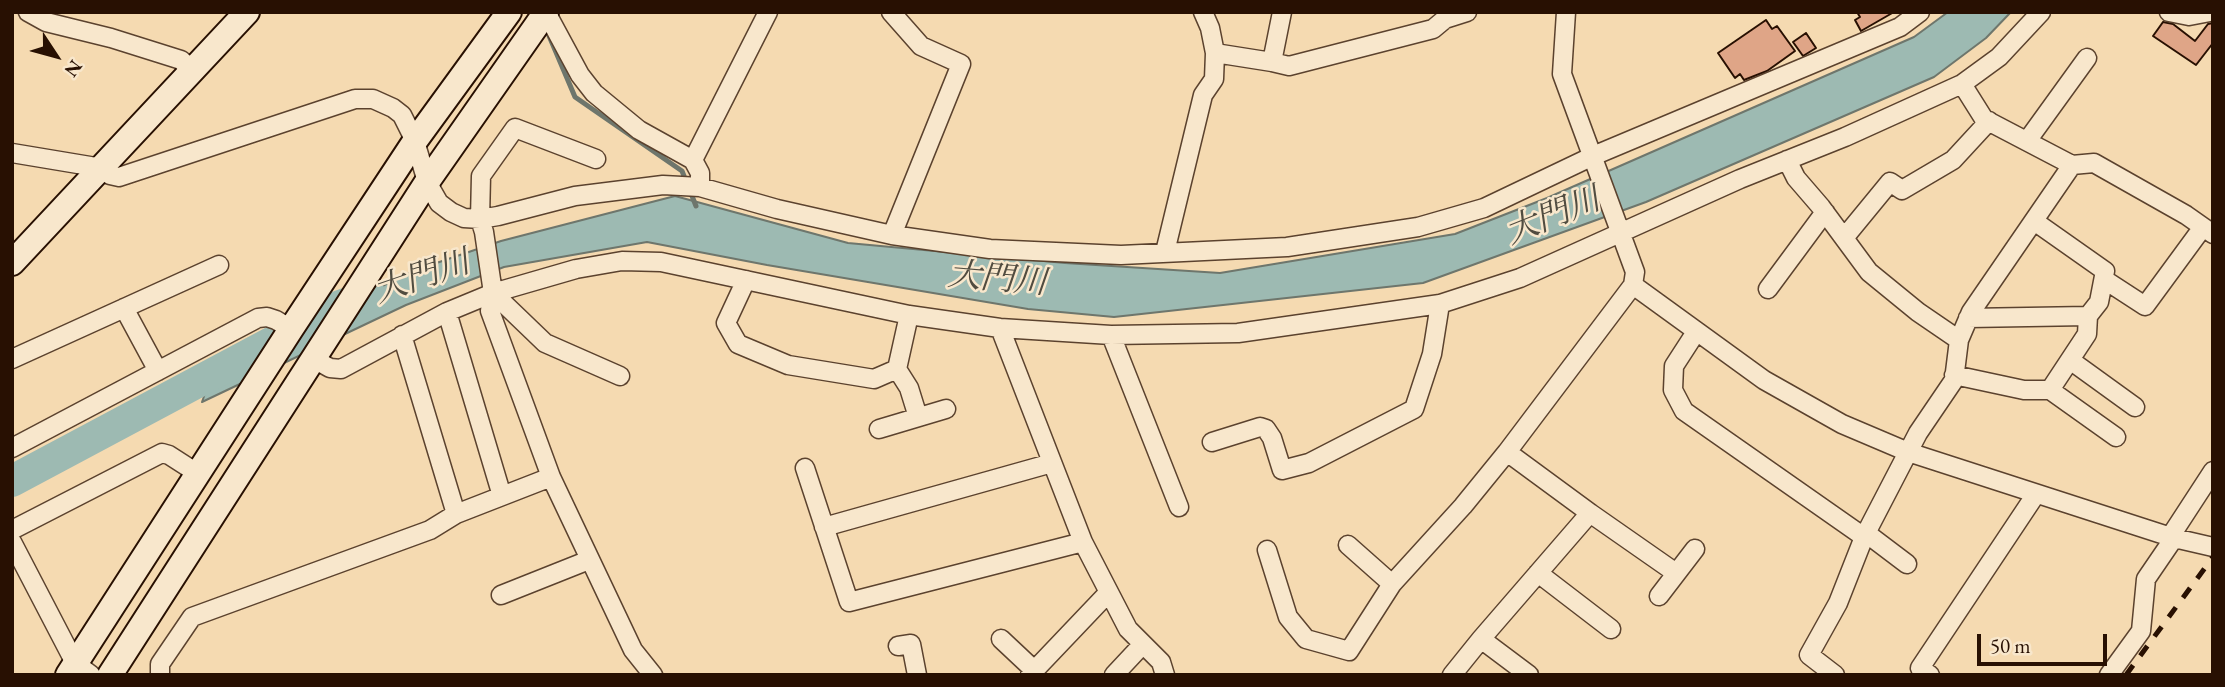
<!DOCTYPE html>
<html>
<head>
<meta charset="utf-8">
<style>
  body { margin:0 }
  #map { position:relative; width:2225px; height:687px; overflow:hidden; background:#f5dab1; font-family:"EB Garamond",serif }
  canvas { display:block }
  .frame { position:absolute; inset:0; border:14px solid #281002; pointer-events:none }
  .north { position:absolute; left:21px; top:21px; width:70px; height:70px; -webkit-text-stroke:5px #f8e7cc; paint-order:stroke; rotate:126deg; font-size:19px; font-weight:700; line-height:28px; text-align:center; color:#281002 }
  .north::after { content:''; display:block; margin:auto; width:24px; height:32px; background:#281002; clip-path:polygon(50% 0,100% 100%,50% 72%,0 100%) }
  .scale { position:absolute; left:1977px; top:634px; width:130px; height:32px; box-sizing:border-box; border:4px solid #281002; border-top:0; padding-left:9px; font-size:21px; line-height:24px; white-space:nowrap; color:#281002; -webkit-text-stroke:5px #f8e7cc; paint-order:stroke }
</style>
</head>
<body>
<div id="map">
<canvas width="2225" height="687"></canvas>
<div class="frame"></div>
<div class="north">N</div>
<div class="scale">50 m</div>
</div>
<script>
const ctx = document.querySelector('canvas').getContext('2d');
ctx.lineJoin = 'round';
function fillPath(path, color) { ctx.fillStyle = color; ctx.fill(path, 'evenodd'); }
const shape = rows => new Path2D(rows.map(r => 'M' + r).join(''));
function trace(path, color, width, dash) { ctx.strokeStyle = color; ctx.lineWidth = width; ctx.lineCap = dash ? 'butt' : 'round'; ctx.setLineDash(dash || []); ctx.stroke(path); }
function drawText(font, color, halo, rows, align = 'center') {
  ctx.font = font + ' "EB Garamond","Noto Serif JP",serif'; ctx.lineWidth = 5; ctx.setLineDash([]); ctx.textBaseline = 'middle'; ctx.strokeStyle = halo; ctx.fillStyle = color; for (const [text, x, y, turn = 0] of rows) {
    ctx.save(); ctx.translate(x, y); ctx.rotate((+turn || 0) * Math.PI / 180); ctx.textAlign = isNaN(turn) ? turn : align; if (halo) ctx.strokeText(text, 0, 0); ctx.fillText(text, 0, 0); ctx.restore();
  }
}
const water = shape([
  [1948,12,2011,12,1986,38,1934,77,1646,202,1423,283,1114,317,1028,309,767,265,647,242,504,267,406,305,202,402,214,368,413,271,501,241,675,196,848,243,1065,263,1220,273,1455,234,1547,198,1914,37,1948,12]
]);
fillPath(water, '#9dbab2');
trace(water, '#6e766c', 2);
trace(shape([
  [547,31,575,97,682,171,696,206]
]), '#6e766c', 5);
trace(shape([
  [12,481,340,306,370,295]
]), '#9dbab2', 32);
const building = shape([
  [1857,12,1894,12,1861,31,1855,20,1860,17,1857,12],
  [1766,20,1772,29,1777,26,1795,51,1767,71,1744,80,1740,74,1735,78,1718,53,1766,20],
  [2163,22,2173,24,2195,41,2208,24,2213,23,2213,43,2196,65,2153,36,2163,22],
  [1806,33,1816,48,1803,56,1793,42,1806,33]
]);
fillPath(building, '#dfa587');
trace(building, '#281002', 2);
const street = shape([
  [28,12,46,22,111,38,181,60,192,70],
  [546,12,580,75,594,93,639,130,693,160,700,173,700,187],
  [891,12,921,46,961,64,892,235],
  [1566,12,1562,74,1635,272,1633,285,1764,380,1842,424,1908,452,2174,538,2213,547],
  [2169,12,2189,16,2210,12],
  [1215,53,1272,62,1282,12],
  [1272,62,1289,66,1433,29,1445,19,1467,12],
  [1962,84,1984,119,2072,165,2094,163,2186,215,2213,234],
  [2027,141,2087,58],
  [12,153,102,168,110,175,119,177,355,99,373,99,393,108,402,115,415,141,427,182,439,203,451,212,464,218,480,219,498,216,575,196,663,185,700,187,777,209,892,235,990,249,1121,255,1287,247,1418,227,1484,208,1593,156,1900,27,1920,12],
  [596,159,515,128,481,176,480,219,484,232,493,293,490,311,551,477,633,650,653,675],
  [693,160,768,12],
  [1787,160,1796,178,1821,207,1869,272,1918,312,1959,340,1971,312,2072,165],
  [1844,238,1890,182,1902,190,1953,160,1989,121],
  [1165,252,1203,95,1214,79,1215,53,1210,28,1203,12],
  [746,280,726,323,738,344,788,365,874,379,897,369,909,315],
  [2105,280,2145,306,2203,227],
  [1768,289,1825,212],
  [493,293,545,343,620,376],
  [124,308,158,371],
  [447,312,502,496],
  [1968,318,2088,316,2099,302,2105,271,2034,221],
  [1000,328,1083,542,1128,629,1161,662,1165,675],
  [1696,332,1674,366,1673,390,1684,411,1864,537],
  [402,335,456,514],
  [1111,335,1179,507],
  [312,358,330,368,341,369,447,312,493,293,576,269,622,261,661,262,909,315,1000,328,1111,335,1238,333,1440,304,1520,278,1740,179,1845,137,1962,84,1999,57,2041,12],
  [12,359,219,265],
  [2070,360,2135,407],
  [897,369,909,388,918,417],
  [1954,375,2024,390,2050,390,2087,334,2088,316],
  [2050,390,2116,437],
  [879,429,946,409],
  [1212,442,1260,427,1266,429,1272,438,1282,470,1309,463,1414,409,1432,354,1440,304],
  [12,448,258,318,267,317,276,320,291,329],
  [805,468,849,602,1083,542],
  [1590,513,1676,573],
  [824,527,1052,463],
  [12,530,162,453,169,455,197,473],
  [1866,533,1907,564],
  [2170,537,2213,471],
  [12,542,75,663,91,675],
  [1348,545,1392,584,1463,506,1507,452],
  [1267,550,1288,617,1306,639,1349,651,1392,584],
  [1538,573,1611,629],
  [501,595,589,560],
  [1659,596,1695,549],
  [1001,639,1034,670],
  [1481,639,1590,513,1507,452,1633,285],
  [898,646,911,644,917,675],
  [160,675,160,664,192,617,430,530,456,514,551,477],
  [1030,675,1109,592],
  [1114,675,1143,644],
  [1452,675,1481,639,1529,675],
  [1835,675,1809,655,1838,603,1864,537,1918,433,1954,380,1959,340],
  [1930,675,1920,668,2036,494],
  [2109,675,2141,631,2146,579,2174,538]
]);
const secondary = shape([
  [12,263,247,12],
  [68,675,291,329,415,141,509,12],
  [110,675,427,182,546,12]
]);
trace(street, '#5b422e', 21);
trace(secondary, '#281002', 28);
trace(street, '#f8e7cc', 18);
trace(secondary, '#f8e7cc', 24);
trace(shape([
  [2126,675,2213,557]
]), '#281002', 5, [12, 12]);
drawText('italic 33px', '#514c40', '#f8e7cc', [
  ["大門川",1553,217,-22],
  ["大門川",422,278,-19],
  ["大門川",997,280,5]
]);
</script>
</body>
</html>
